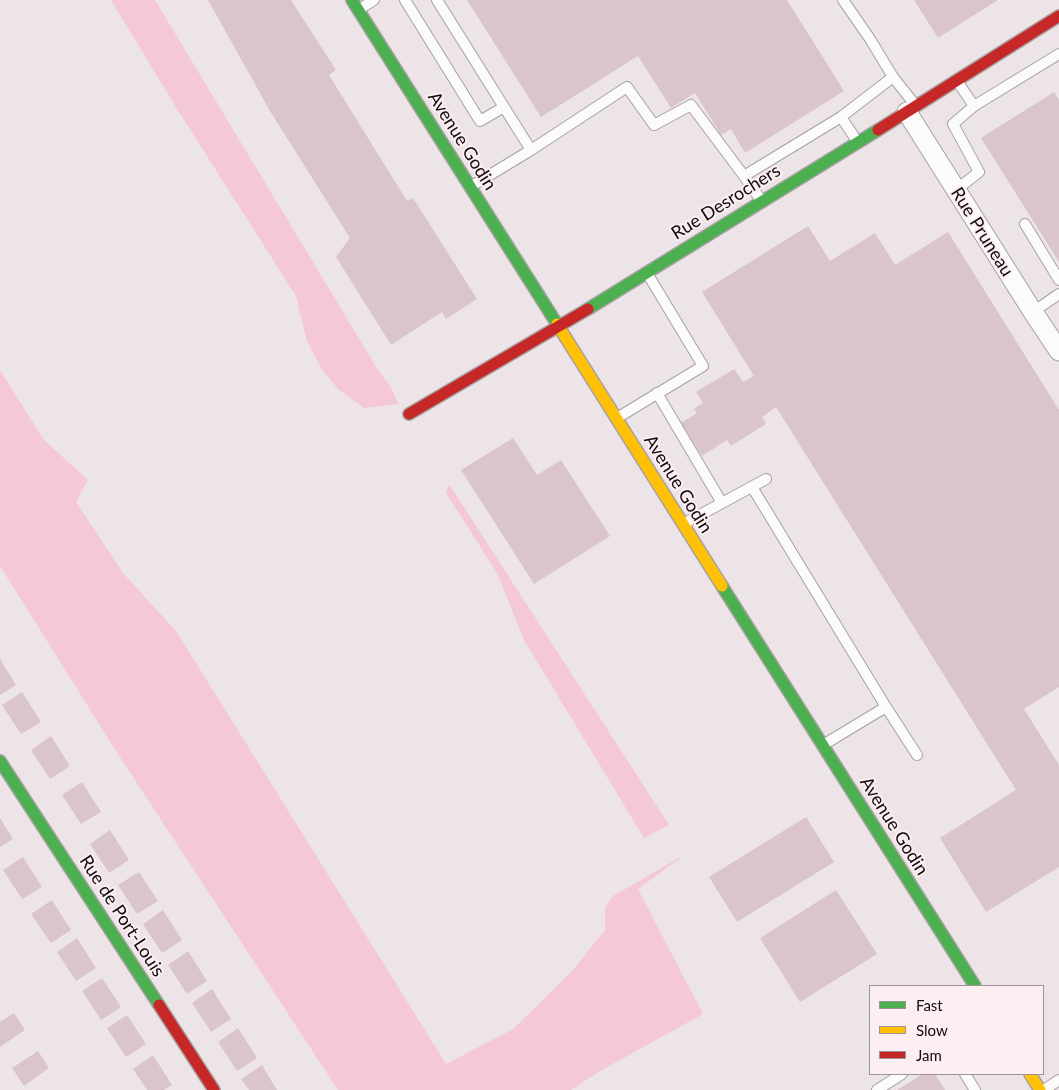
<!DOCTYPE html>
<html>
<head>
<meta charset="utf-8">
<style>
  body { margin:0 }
  #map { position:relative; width:1059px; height:1090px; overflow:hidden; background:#ece4e6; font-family:Lato,sans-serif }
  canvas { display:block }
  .legend { position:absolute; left:869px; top:985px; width:175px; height:90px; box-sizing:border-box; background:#fdeef2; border:1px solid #9e9396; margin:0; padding:6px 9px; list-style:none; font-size:15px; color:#100b0d }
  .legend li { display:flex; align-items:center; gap:10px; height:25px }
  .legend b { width:25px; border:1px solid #9e9396 }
</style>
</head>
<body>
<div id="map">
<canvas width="1059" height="1090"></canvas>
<ul class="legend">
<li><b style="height:6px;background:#4caf50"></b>Fast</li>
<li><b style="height:6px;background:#ffc107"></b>Slow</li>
<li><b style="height:6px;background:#c62828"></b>Jam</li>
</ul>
</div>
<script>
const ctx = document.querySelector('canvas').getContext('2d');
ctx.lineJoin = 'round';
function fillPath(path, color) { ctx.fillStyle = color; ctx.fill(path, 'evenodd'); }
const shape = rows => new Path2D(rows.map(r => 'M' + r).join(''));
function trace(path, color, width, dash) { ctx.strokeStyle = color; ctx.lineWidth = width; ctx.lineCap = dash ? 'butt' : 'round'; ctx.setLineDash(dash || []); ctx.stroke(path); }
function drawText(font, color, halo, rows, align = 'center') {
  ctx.font = font + ' Lato,sans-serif'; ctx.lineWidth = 4; ctx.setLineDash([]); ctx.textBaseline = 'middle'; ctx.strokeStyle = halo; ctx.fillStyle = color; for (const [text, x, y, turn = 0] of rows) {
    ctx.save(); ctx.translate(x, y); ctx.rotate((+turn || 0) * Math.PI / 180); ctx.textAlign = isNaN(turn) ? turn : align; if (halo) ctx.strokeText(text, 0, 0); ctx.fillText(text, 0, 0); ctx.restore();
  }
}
fillPath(shape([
  [111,0,155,0,378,370,392,389,398,404,364,408,338,389,322,370,307,341,296,296,177,109],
  [0,370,44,440,88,480,76,502,123,573,176,631,446,1064,513,1029,573,970,605,930,605,908,613,896,686,854,638,889,703,1014,600,1071,571,1090,338,1090,116,751,0,566],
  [449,484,669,825,644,838,524,640,497,573,446,493]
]), '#f4c8d5');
fillPath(shape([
  [208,0,291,0,336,70,329,75,407,201,413,198,477,299,446,319,442,312,391,345,336,257,350,238,270,111],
  [467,0,787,0,844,91,745,153,731,129,721,135,695,93,671,108,638,56,541,117],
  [914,0,998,0,938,38],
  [1054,92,1059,100,1059,262,981,138],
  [808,226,830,261,875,233,895,265,948,232,1059,410,1059,687,1024,709,1059,765,1059,867,986,912,940,838,1016,790,776,407,762,417,766,424,731,446,727,440,702,456,681,423,697,413,694,409,703,403,696,392,734,369,743,382,754,376,702,292],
  [513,438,537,475,561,460,610,536,534,584,461,470],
  [0,659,16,685,0,695],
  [22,692,41,722,21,734,2,705],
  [51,736,70,766,50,779,31,750],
  [82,782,101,812,81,824,62,795],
  [806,817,834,862,737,922,709,877],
  [0,818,13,839,0,847],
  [110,830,129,860,109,873,90,844],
  [23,857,42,887,22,899,3,870],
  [139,872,158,901,137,914,118,885],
  [836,890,877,954,800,1002,760,938],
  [52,900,71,930,51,943,31,914],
  [163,910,182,940,162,953,143,924],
  [77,938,96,968,76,981,57,952],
  [188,951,207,981,187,994,168,965],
  [102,978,121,1007,101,1020,82,991],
  [212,989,231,1019,211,1032,192,1003],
  [14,1013,25,1030,0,1047,0,1022],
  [127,1015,146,1044,126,1057,107,1028],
  [238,1028,257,1058,237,1071,218,1042],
  [38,1051,49,1068,24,1086,12,1068],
  [153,1055,172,1085,164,1090,147,1090,133,1069],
  [262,1065,272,1082,277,1090,249,1090,241,1079],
  [923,1074,935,1074,945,1090,897,1090]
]), '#dbc5cc');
const lane = shape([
  [405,0,480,121,504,107,437,0],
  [843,0,870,39,893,77,916,106],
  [358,10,374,0],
  [957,81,974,106,1059,54],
  [504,107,531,150,627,87,654,125,691,105,744,176,841,117,893,77],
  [841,117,857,141],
  [744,176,761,200],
  [470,187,531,150],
  [956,190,979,172,953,124,974,106],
  [1025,224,1059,280],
  [1033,312,1059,294],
  [657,393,722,503,685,523],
  [617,418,703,366,647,273],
  [752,487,886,707,823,745],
  [722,503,766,479],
  [886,707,917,755],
  [965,1074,975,1090],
  [877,1090,902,1074],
  [1044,1090,1059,1080]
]);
const street = shape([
  [907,112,1033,312,1059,351]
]);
const fast = shape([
  [352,0,557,324],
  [588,309,878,130],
  [722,586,975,986],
  [0,761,159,1005]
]);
const slow = shape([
  [557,324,722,586],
  [1030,1074,1040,1090]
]);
const jam = shape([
  [878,130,1059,16],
  [409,414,588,309],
  [159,1005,214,1090]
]);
trace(lane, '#a7a1a2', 12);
trace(street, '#a7a1a2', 21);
trace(fast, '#a7a1a2', 14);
trace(slow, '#a7a1a2', 14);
trace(jam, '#a7a1a2', 14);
trace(lane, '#fcfbfb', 10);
trace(street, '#fcfbfb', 19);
trace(fast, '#4caf50', 11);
trace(slow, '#ffc107', 11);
trace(jam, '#c62828', 11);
drawText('18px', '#100b0d', '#fdeef2', [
  ["Avenue Godin",462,141,58],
  ["Rue Desrochers",726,202,-32],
  ["Rue Pruneau",982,232,58],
  ["Avenue Godin",678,484,58],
  ["Avenue Godin",894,826,58],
  ["Rue de Port-Louis",122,916,57]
]);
</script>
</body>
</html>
